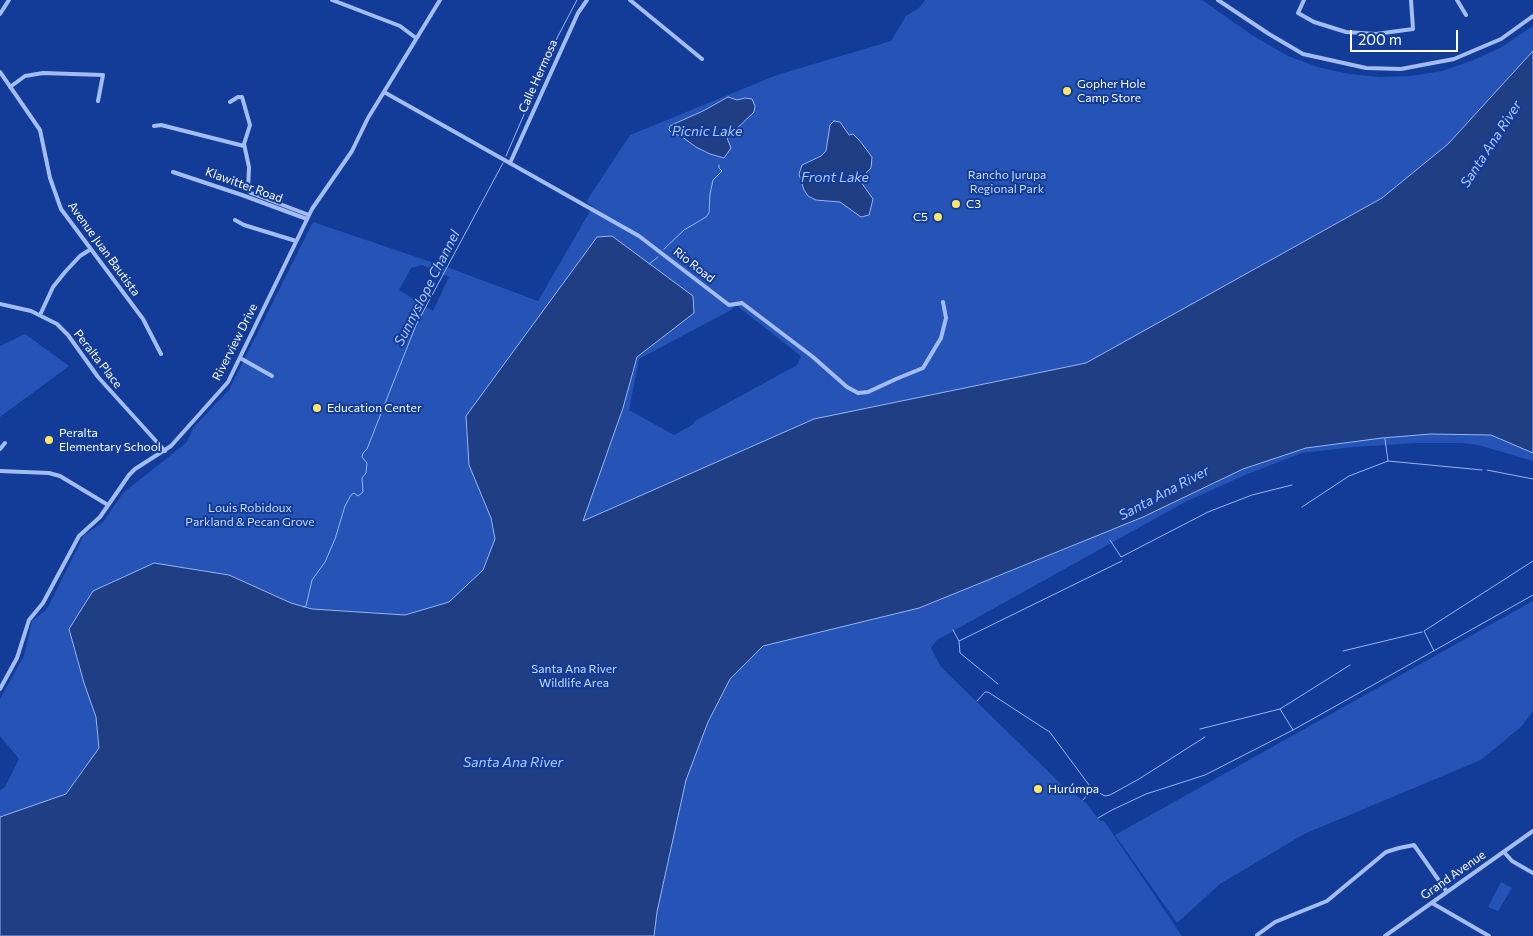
<!DOCTYPE html>
<html>
<head>
<meta charset="utf-8">
<style>
  body { margin:0 }
  #map { position:relative; width:1533px; height:936px; overflow:hidden; background:#123c97; font-family:Commissioner,sans-serif }
  canvas { display:block }
  .scale { position:absolute; left:1350px; top:30px; width:108px; height:22px; box-sizing:border-box; border:2px solid #fff; border-top:0; padding-left:6px; font-size:15px; line-height:18px; white-space:nowrap; color:#fff; -webkit-text-stroke:4px #123c97; paint-order:stroke }
</style>
</head>
<body>
<div id="map">
<canvas width="1533" height="936"></canvas>
<div class="scale">200 m</div>
</div>
<script>
const ctx = document.querySelector('canvas').getContext('2d');
ctx.lineJoin = 'round';
function fillPath(path, color) { ctx.fillStyle = color; ctx.fill(path, 'evenodd'); }
const shape = rows => new Path2D(rows.map(r => 'M' + r).join(''));
function trace(path, color, width, dash) { ctx.strokeStyle = color; ctx.lineWidth = width; ctx.lineCap = dash ? 'butt' : 'round'; ctx.setLineDash(dash || []); ctx.stroke(path); }
function drawText(font, color, halo, rows, align = 'center') {
  ctx.font = font + ' Commissioner,sans-serif'; ctx.lineWidth = 4; ctx.setLineDash([]); ctx.textBaseline = 'middle'; ctx.strokeStyle = halo; ctx.fillStyle = color; for (const [text, x, y, turn = 0] of rows) {
    ctx.save(); ctx.translate(x, y); ctx.rotate((+turn || 0) * Math.PI / 180); ctx.textAlign = isNaN(turn) ? turn : align; if (halo) ctx.strokeText(text, 0, 0); ctx.fillText(text, 0, 0); ctx.restore();
  }
}
fillPath(shape([
  [925,0,1202,0,1252,35,1288,56,1318,67,1349,74,1380,77,1411,76,1442,71,1471,61,1500,48,1533,26,1533,461,1478,445,1461,443,1416,443,1353,447,1302,453,1245,475,1185,502,937,640,931,648,941,667,1061,784,1086,803,1100,821,1104,821,1182,936,0,936,0,790,5,787,19,759,0,736,0,699,24,656,32,621,47,609,84,535,103,522,123,493,186,443,194,427,229,390,313,222,452,269,538,301,593,206,586,202,630,135,777,75,891,41,906,16,919,8],
  [422,265,449,277,433,311,399,290,411,268],
  [736,305,801,356,797,365,695,421,692,425,674,435,629,410,639,359,731,310],
  [25,334,69,366,0,417,0,346],
  [1533,601,1533,711,1522,726,1481,760,1304,834,1220,884,1177,923,1115,835],
  [1501,882,1512,888,1498,911,1488,907]
]), '#2554b6');
const water = shape([
  [1533,51,1533,453,1491,435,1431,434,1382,438,1306,448,1243,469,1143,517,919,608,763,646,730,679,708,722,686,780,657,912,654,936,0,936,0,817,66,794,99,748,96,717,84,683,69,629,93,591,154,563,229,575,291,603,312,609,405,615,449,602,483,570,495,539,491,518,469,465,466,416,597,237,612,236,693,296,694,313,637,357,623,408,583,521,814,419,1086,363,1382,198,1448,144,1533,51],
  [728,97,737,100,745,98,752,99,755,106,754,112,727,138,731,148,724,158,710,154,696,147,681,136,672,133,669,130,670,126,676,123,703,111,728,97],
  [834,121,840,122,849,135,853,134,860,141,872,157,871,168,865,174,861,182,873,199,869,215,861,217,840,202,816,200,808,196,804,190,799,174,802,165,821,156,826,151,830,125,834,121]
]);
fillPath(water, '#1f3e83');
trace(water, '#95b6f6', 1);
trace(shape([
  [506,156,558,36,577,0],
  [664,249,684,230,706,217,709,213,710,194,713,180,722,171,719,168,719,165],
  [649,264,658,257],
  [1388,461,1482,470],
  [1487,470,1533,479],
  [1302,507,1349,476,1388,461,1385,439],
  [1110,540,1121,557,1208,512,1252,495,1292,485],
  [304,607,306,606,312,580,325,562,335,539,345,506,351,495,354,493,358,496,363,492,362,478,366,473,367,463,362,457,363,453,367,449,416,325,503,163],
  [953,630,959,641,1122,561],
  [959,641,960,653,998,684],
  [1343,651,1422,632],
  [1434,651,1424,631,1533,561],
  [977,701,985,692,988,692,1048,731],
  [1200,729,1280,709],
  [1293,730,1280,709,1350,665],
  [1049,731,1092,789],
  [1083,800,1092,789,1105,796,1110,795,1139,779,1205,737],
  [1098,818,1112,810,1146,794,1205,775,1293,730,1533,595]
]), '#95b6f6', 1);
trace(shape([
  [332,0,400,26,416,38],
  [630,0,702,59],
  [1218,0,1269,34,1303,54,1366,68,1401,69,1454,59,1501,39,1533,16],
  [1304,0,1298,13,1314,22,1346,32,1376,34,1413,29,1411,0],
  [1457,0,1466,15],
  [0,14,9,0],
  [0,72,40,130,50,178,61,209,143,319,161,354],
  [10,87,25,76,43,73,103,75,98,101],
  [384,92,639,236,729,305,742,303,813,357,847,387,858,393,868,392,896,379,923,368,941,338,946,318,943,302],
  [230,102,238,97,242,97,250,125,244,144,249,167,248,190,251,193,309,215],
  [154,126,161,125,244,146],
  [510,163,578,13,587,0],
  [173,172,242,195,307,219],
  [235,220,244,225,296,241],
  [0,304,31,311,57,324,68,335,98,377,165,451],
  [40,315,53,287,65,272,80,256,91,249],
  [240,358,272,376],
  [0,449,5,443],
  [0,471,49,473,60,476,108,505],
  [0,689,17,658,29,620,43,603,79,536,100,517,129,475,135,469,171,446,228,382,312,209,352,151,368,118,440,0],
  [1504,852,1512,861,1533,873],
  [1432,903,1489,936],
  [1257,935,1275,922,1327,901,1386,852,1399,848,1414,845,1447,892],
  [1385,936,1533,831]
]), '#a3bdf3', 4);
for (const [x, y, r, color] of [
  [1067,91,5,"#ffe665"],
  [956,204,5,"#ffe665"],
  [938,217,5,"#ffe665"],
  [317,408,5,"#ffe665"],
  [49,440,5,"#ffe665"],
  [1038,789,5,"#ffe665"]
]) { const dot = new Path2D(); dot.arc(x, y, r, 0, 2 * Math.PI); ctx.fillStyle = color; ctx.fill(dot); trace(dot, '#123c97', 2); }
drawText('12px', '#fff', '#123c97', [
  ["Calle Hermosa",538,76,-66],
  ["Klawitter Road",244,185,20],
  ["Avenue Juan Bautista",104,249,54],
  ["Rio Road",694,265,38],
  ["Riverview Drive",235,342,-63],
  ["Peralta Place",98,359,52],
  ["Grand Avenue",1453,875,-35]
]);
drawText('12px', '#fff', '#123c97', [
  ["Gopher Hole",1077,84],
  ["Camp Store",1077,98],
  ["C3",966,204],
  ["C5",928,217,"right"],
  ["Education Center",327,408],
  ["Peralta",59,433],
  ["Elementary School",59,447],
  ["Hurúmpa",1048,789]
], 'left');
drawText('12px', '#cbdbfd', '#123c97', [
  ["Rancho Jurupa",1007,175],
  ["Regional Park",1007,189],
  ["Louis Robidoux",250,508],
  ["Parkland & Pecan Grove",250,522],
  ["Santa Ana River",574,669],
  ["Wildlife Area",574,683]
]);
drawText('italic 14px', '#afc8fa', '#123c97', [
  ["Picnic Lake",707,131],
  ["Santa Ana River",1491,144,-57],
  ["Front Lake",835,177],
  ["Sunnyslope Channel",427,288,-63],
  ["Santa Ana River",1164,493,-28],
  ["Santa Ana River",513,762]
]);
</script>
</body>
</html>
